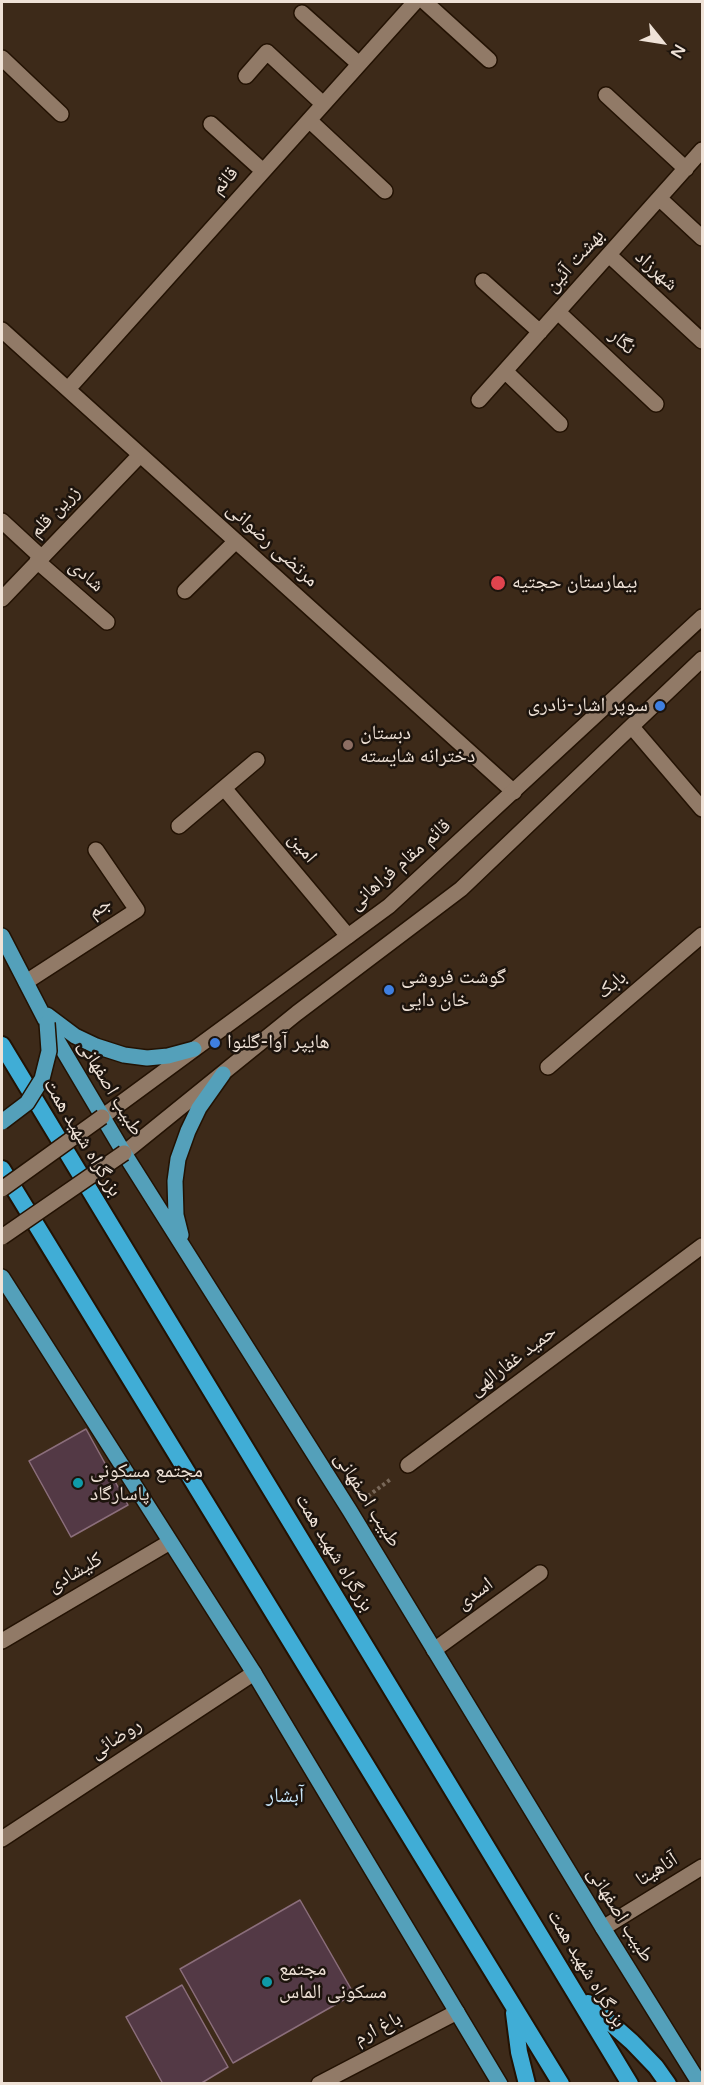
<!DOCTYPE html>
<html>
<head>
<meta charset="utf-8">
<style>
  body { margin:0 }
  #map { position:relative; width:704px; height:2085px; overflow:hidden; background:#3d2a19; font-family:"Varela Round",sans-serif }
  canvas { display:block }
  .frame { position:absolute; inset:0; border:3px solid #efe2d7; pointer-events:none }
  .north { position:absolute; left:632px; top:12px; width:60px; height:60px; -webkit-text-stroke:4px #1d140d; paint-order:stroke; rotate:120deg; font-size:16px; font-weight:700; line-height:24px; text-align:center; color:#efe2d7 }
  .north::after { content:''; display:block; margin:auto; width:21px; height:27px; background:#efe2d7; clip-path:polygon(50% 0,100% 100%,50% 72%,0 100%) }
</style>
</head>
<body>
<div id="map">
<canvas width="704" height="2085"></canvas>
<div class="frame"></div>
<div class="north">N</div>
</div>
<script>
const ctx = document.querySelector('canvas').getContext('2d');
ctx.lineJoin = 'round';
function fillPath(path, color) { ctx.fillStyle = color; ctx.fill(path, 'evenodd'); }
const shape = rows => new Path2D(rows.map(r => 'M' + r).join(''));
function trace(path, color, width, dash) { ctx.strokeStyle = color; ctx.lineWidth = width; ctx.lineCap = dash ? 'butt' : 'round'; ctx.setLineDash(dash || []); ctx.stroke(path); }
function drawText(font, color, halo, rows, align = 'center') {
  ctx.font = font + ' "Varela Round","Noto Naskh Arabic",sans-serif'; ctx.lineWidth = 5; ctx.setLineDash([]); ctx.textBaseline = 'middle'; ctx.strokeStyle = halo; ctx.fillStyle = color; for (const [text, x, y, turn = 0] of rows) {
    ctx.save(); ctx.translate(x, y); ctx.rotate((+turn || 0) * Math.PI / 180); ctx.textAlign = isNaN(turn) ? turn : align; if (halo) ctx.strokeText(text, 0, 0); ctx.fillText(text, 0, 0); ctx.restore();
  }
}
const building = shape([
  [86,1429,128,1505,71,1537,29,1461,86,1429],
  [300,1900,354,1994,233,2063,180,1969,300,1900],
  [182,1985,228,2067,200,2084,163,2084,126,2017,182,1985]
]);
fillPath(building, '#533945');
trace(building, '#8b6e7b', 1.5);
const minor = shape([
  [425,2,489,60],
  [302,13,359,64],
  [2,58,61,114],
  [246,76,267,52,323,104],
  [606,95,686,169],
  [309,120,385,191],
  [211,124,263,171],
  [659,198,702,238],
  [609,255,702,341],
  [483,281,540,332],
  [558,312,656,404],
  [2,330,514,792],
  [505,371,560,424],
  [68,389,415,2],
  [479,400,702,150],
  [2,521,41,557],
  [37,561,107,622],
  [185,591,236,541],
  [2,599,140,455],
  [632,727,702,809],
  [224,788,348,936],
  [179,826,257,760],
  [26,982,137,910,96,850],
  [548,1067,702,935],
  [408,1465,702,1246],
  [2,1641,170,1542],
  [434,1650,540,1573],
  [2,1839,254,1673],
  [603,1928,702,1867],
  [319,2084,457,2012]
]);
const secondary = shape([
  [102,1117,389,906,702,617],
  [124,1153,297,1013,461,889,702,659]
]);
const primary = shape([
  [2,936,47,1023,124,1153,350,1511,603,1928,700,2084],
  [47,1015,75,1036,96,1046,124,1055,147,1058,168,1056,194,1049],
  [181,1235,176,1215,175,1181,178,1159,188,1131,199,1108,223,1074],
  [2,1277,254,1673,500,2084]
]);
const trunk = shape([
  [2,1045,630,2084],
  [2,1169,561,2084],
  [588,2003,632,2042,656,2067,668,2084],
  [514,2013,519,2052,527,2084]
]);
trace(minor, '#231203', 18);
trace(secondary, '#231203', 18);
trace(primary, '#231203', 18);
trace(trunk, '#231203', 20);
trace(shape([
  [368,1496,391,1479]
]), '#796859', 4, [3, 3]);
trace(minor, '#917a67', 15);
trace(secondary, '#917a67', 15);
trace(primary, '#54a0ba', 15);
trace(trunk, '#40add6', 16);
const secondaryBridge = shape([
  [2,1189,102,1117],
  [2,1237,124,1153]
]);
const primaryBridge = shape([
  [2,1122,27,1103,42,1079,49,1051,47,1023]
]);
trace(secondaryBridge, '#231203', 18, []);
trace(primaryBridge, '#231203', 18, []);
trace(secondaryBridge, '#917a67', 15);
trace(primaryBridge, '#54a0ba', 15);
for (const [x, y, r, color] of [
  [498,583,8,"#e0444e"],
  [660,706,6,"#3f7fe0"],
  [348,745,6,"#8d6e63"],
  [389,990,6,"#3f7fe0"],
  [215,1043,6,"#3f7fe0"],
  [78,1483,6,"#0f9aa8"],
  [267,1982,6,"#0f9aa8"]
]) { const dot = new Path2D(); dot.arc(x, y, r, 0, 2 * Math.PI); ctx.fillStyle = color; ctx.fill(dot); trace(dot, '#1d140d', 2); }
drawText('20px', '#efe2d7', '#1d140d', [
  ["قائم",225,181,-48],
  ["بهشت آئین",575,261,-48],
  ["شهرزاد",656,271,42],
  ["نگار",622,342,43],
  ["زرین قلم",55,512,-46],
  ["مرتضی رضوانی",272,545,42],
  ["شادی",86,576,41],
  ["امین",302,848,50],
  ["قائم مقام فراهانی",400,865,-41],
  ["جم",100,908,-33],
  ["بابک",612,985,-40],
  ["طبیب اصفهانی",110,1088,59],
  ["بزرگراه شهید همت",82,1138,59],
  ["حمید غفارالهی",513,1361,-37],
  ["طبیب اصفهانی",367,1500,58],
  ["بزرگراه شهید همت",334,1553,59],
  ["کلیشادی",75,1573,-30],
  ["اسدی",475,1594,-36],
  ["روضائی",116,1739,-33],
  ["آناهیتا",657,1870,-32],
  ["طبیب اصفهانی",620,1915,58],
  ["بزرگراه شهید همت",586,1969,59],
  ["باغ ارم",378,2029,-27]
]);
drawText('20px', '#efe2d7', '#1d140d', [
  ["بیمارستان حجتیه",512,583],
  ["سوپر اشار-نادری",648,706,"right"],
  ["دبستان",360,734],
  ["دخترانه شایسته",360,757],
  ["گوشت فروشی",401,978],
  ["خان دایی",401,1001],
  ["هایپر آوا-گلنوا",227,1043],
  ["مجتمع مسکونی",90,1472],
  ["پاسارگاد",90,1495],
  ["مجتمع",279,1970],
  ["مسکونی الماس",279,1993]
], 'left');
drawText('21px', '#c9e6f9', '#1d140d', [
  ["آبشار",285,1796]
]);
</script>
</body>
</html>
